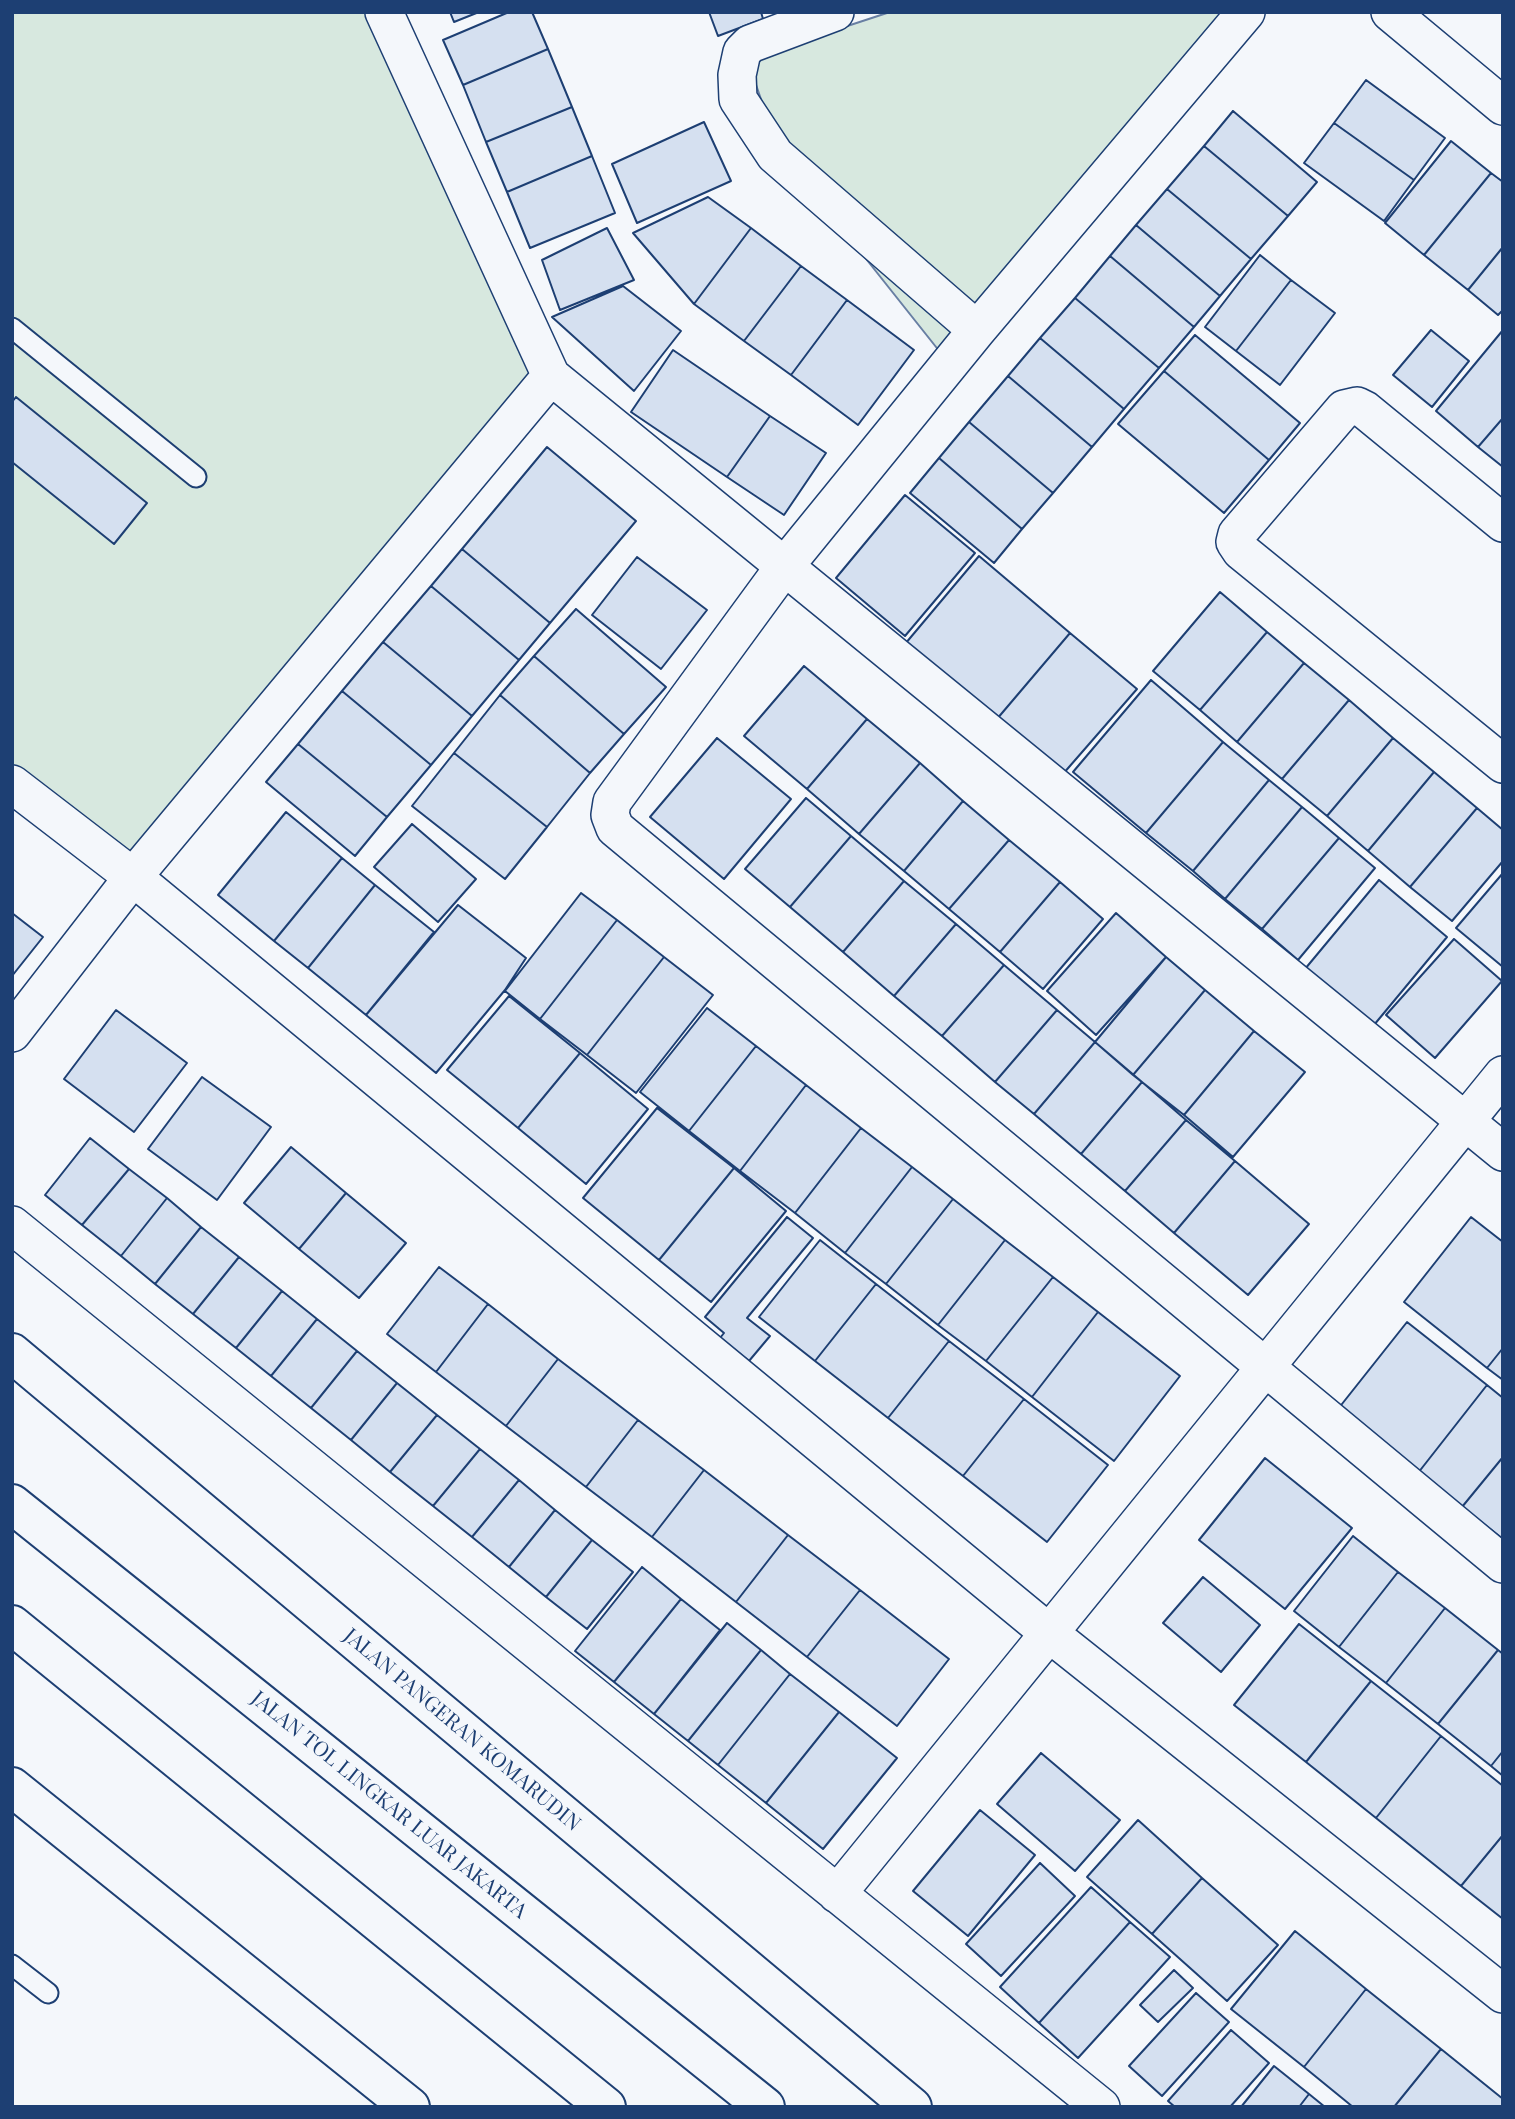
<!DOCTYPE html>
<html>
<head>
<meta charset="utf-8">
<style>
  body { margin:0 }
  #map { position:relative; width:1515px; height:2119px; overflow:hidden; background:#f4f7fb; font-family:"Playfair Display",serif }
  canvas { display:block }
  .frame { position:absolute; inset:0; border:14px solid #1d3f73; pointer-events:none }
</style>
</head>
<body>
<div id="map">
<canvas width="1515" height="2119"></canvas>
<div class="frame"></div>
</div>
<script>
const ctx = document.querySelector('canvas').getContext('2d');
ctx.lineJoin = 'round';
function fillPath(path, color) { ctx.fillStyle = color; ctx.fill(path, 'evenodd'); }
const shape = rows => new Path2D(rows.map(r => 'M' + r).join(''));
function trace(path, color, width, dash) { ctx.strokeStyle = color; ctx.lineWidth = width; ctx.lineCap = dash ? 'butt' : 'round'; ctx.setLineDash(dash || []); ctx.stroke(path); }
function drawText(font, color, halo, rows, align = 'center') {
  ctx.font = font + ' "Playfair Display",serif'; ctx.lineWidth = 5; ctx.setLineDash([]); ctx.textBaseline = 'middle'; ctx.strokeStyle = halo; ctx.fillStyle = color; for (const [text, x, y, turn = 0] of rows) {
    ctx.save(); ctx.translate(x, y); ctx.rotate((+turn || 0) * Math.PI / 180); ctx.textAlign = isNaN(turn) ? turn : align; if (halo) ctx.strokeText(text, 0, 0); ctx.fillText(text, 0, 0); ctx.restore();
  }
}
const green = shape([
  [12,12,384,12,551,376,133,877,12,784,12,12],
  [890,12,1235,12,940,352,778,148,747,59,890,12]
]);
fillPath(green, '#d7e8df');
trace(green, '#687fa3', 2);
const building = shape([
  [450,12,479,12,454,22,450,12],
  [509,12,532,12,548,49,463,85,443,40,509,12],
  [709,12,761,12,763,19,718,36,709,12],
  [548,49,572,107,486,142,463,85,548,49],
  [1366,80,1445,138,1414,180,1334,123,1366,80],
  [572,107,592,156,507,192,486,142,572,107],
  [1233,111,1317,182,1288,216,1204,146,1233,111],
  [704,122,731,181,637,223,612,164,704,122],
  [1334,123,1414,180,1384,221,1304,163,1334,123],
  [1451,141,1491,173,1424,255,1385,223,1451,141],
  [1204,146,1288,216,1251,259,1167,189,1204,146],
  [592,156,615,213,530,248,507,192,592,156],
  [1491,173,1503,182,1503,247,1468,290,1424,255,1491,173],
  [1167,189,1251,259,1220,296,1136,225,1167,189],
  [708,197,751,228,694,304,633,233,708,197],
  [1136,225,1220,296,1194,327,1110,256,1136,225],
  [607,228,634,280,560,310,542,260,607,228],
  [751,228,801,266,744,341,694,304,751,228],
  [1503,247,1503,310,1498,315,1468,290,1503,247],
  [1260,255,1291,280,1236,351,1205,327,1260,255],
  [1110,256,1194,327,1159,368,1075,298,1110,256],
  [801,266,847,300,791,375,744,341,801,266],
  [1291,280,1335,313,1280,385,1236,351,1291,280],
  [623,286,681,331,634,391,552,317,623,286],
  [1075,298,1159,368,1124,409,1040,338,1075,298],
  [847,300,914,350,858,425,791,375,847,300],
  [1431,330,1469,361,1432,407,1393,375,1431,330],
  [1503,330,1503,418,1478,447,1436,411,1503,330],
  [1195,335,1300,423,1269,460,1164,371,1195,335],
  [1040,338,1124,409,1092,447,1008,376,1040,338],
  [673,350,770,416,727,477,631,412,673,350],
  [1164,371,1269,460,1224,513,1118,424,1164,371],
  [1008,376,1092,447,1053,493,969,422,1008,376],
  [16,397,147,503,114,544,12,462,12,402,16,397],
  [770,416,826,453,784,515,727,477,770,416],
  [1503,418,1503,467,1478,447,1503,418],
  [969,422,1053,493,1022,529,939,458,969,422],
  [547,447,636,521,550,623,462,549,547,447],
  [939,458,1022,529,994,563,910,493,939,458],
  [905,495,975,553,905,636,836,578,905,495],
  [462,549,550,623,519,660,431,586,462,549],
  [979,556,1070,633,991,726,900,650,979,556],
  [637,557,707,610,661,669,592,615,637,557],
  [431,586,519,660,472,716,383,642,431,586],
  [1220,592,1267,632,1200,710,1153,671,1220,592],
  [576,609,666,687,624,734,534,656,576,609],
  [1267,632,1304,663,1237,742,1200,710,1267,632],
  [1070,633,1137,689,1056,782,991,726,1070,633],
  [383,642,472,716,431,765,342,691,383,642],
  [534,656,624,734,590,773,500,695,534,656],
  [1304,663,1349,700,1282,779,1237,742,1304,663],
  [804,666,867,719,807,789,744,736,804,666],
  [1151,680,1223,742,1146,833,1073,772,1151,680],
  [342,691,431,765,387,817,298,744,342,691],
  [500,695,590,773,547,827,454,753,500,695],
  [1349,700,1393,738,1327,816,1282,779,1349,700],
  [867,719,920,763,859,834,807,789,867,719],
  [717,738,791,799,724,879,650,817,717,738],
  [1393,738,1434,772,1368,851,1327,816,1393,738],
  [1223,742,1269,780,1193,871,1146,833,1223,742],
  [298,744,387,817,355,856,266,782,298,744],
  [454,753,547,827,505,879,412,806,454,753],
  [920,763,963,801,904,871,859,834,920,763],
  [1434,772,1477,808,1410,887,1368,851,1434,772],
  [1269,780,1302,807,1225,899,1193,871,1269,780],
  [806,798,851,836,790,907,745,869,806,798],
  [963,801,1009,840,949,909,904,871,963,801],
  [1302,807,1339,838,1262,929,1225,899,1302,807],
  [1477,808,1503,830,1503,861,1452,921,1410,887,1477,808],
  [286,812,342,858,274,941,218,895,286,812],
  [412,824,476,879,438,922,374,867,412,824],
  [851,836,904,881,843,952,790,907,851,836],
  [1339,838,1375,868,1298,960,1262,929,1339,838],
  [1009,840,1060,882,1000,952,949,909,1009,840],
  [342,858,375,885,308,968,274,941,342,858],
  [1503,873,1503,967,1456,928,1503,873],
  [1379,880,1447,937,1369,1031,1300,975,1379,880],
  [904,881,956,924,894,996,843,952,904,881],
  [1060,882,1103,919,1043,989,1000,952,1060,882],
  [375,885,434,932,366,1015,308,968,375,885],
  [581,893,617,920,540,1019,505,991,581,893],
  [458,905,526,958,505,990,436,1073,366,1015,458,905],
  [12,913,43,937,12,976,12,913],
  [1116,913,1166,957,1096,1035,1047,991,1116,913],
  [617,920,664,957,587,1055,540,1019,617,920],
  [956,924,1004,965,942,1036,894,996,956,924],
  [1454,939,1502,981,1435,1058,1386,1015,1454,939],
  [664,957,713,995,636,1093,587,1055,664,957],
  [1166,957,1205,990,1133,1075,1095,1042,1166,957],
  [1004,965,1057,1010,995,1082,942,1036,1004,965],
  [1205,990,1254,1031,1184,1115,1133,1075,1205,990],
  [509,996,580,1053,518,1128,447,1070,509,996],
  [707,1008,756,1046,689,1131,640,1092,707,1008],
  [116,1010,187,1063,134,1132,64,1079,116,1010],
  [1057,1010,1095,1042,1034,1114,995,1082,1057,1010],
  [1254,1031,1305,1072,1233,1157,1184,1115,1254,1031],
  [1095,1042,1142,1082,1081,1154,1034,1114,1095,1042],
  [756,1046,806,1085,740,1171,689,1131,756,1046],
  [580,1053,648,1109,586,1184,518,1128,580,1053],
  [202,1077,271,1127,217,1200,148,1149,202,1077],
  [1142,1082,1186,1120,1125,1191,1081,1154,1142,1082],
  [806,1085,861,1128,795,1213,740,1171,806,1085],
  [657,1108,734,1168,659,1260,583,1198,657,1108],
  [1186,1120,1235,1161,1174,1233,1125,1191,1186,1120],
  [861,1128,912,1167,845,1253,795,1213,861,1128],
  [90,1138,129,1169,82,1225,45,1195,90,1138],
  [291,1147,346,1193,299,1249,244,1203,291,1147],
  [1235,1161,1309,1224,1248,1295,1174,1233,1235,1161],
  [912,1167,953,1199,886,1284,845,1253,912,1167],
  [734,1168,786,1211,711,1302,659,1260,734,1168],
  [129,1169,167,1198,121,1256,82,1225,129,1169],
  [346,1193,406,1243,359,1298,299,1249,346,1193],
  [167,1198,201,1227,155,1284,121,1256,167,1198],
  [953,1199,1005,1240,938,1325,886,1284,953,1199],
  [787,1217,813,1238,747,1318,770,1336,749,1361,720,1338,724,1333,705,1317,787,1217],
  [1471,1217,1503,1242,1503,1348,1487,1368,1404,1302,1471,1217],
  [201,1227,239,1257,193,1314,155,1284,201,1227],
  [820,1240,876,1284,815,1361,759,1317,820,1240],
  [1005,1240,1053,1277,986,1361,938,1325,1005,1240],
  [239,1257,282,1291,236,1348,193,1314,239,1257],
  [439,1267,488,1304,436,1372,387,1334,439,1267],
  [1053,1277,1098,1312,1032,1397,986,1361,1053,1277],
  [876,1284,949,1341,888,1418,815,1361,876,1284],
  [282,1291,317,1319,271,1376,236,1348,282,1291],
  [488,1304,558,1359,506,1426,436,1372,488,1304],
  [1098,1312,1180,1376,1114,1461,1032,1397,1098,1312],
  [317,1319,357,1351,311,1408,271,1376,317,1319],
  [1407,1322,1487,1385,1418,1473,1338,1409,1407,1322],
  [949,1341,1024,1399,963,1476,888,1418,949,1341],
  [1503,1348,1503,1380,1487,1368,1503,1348],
  [357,1351,397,1383,351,1440,311,1408,357,1351],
  [558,1359,638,1420,586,1487,506,1426,558,1359],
  [397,1383,437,1415,390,1472,351,1440,397,1383],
  [1487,1385,1503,1398,1503,1457,1462,1507,1418,1473,1487,1385],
  [1024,1399,1108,1465,1047,1542,963,1476,1024,1399],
  [437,1415,480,1449,433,1506,390,1472,437,1415],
  [638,1420,704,1470,652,1537,586,1487,638,1420],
  [480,1449,519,1480,472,1537,433,1506,480,1449],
  [1503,1457,1503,1539,1462,1507,1503,1457],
  [1265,1458,1352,1528,1285,1609,1199,1540,1265,1458],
  [704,1470,788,1535,736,1602,652,1537,704,1470],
  [519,1480,555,1510,509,1567,472,1537,519,1480],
  [555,1510,592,1540,546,1597,509,1567,555,1510],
  [788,1535,860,1590,807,1657,736,1602,788,1535],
  [1353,1536,1398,1572,1339,1647,1294,1611,1353,1536],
  [592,1540,633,1572,587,1629,546,1597,592,1540],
  [642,1567,681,1599,614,1682,575,1651,642,1567],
  [1398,1572,1445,1608,1386,1683,1339,1647,1398,1572],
  [1203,1577,1260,1625,1221,1672,1163,1623,1203,1577],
  [860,1590,949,1659,897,1726,807,1657,860,1590],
  [681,1599,720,1630,654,1714,614,1682,681,1599],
  [1445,1608,1498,1650,1438,1724,1386,1683,1445,1608],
  [727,1623,761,1650,688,1741,654,1714,727,1623],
  [1299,1624,1371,1681,1306,1762,1234,1705,1299,1624],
  [761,1650,790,1674,718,1765,688,1741,761,1650],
  [1498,1650,1503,1654,1503,1751,1491,1766,1438,1724,1498,1650],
  [790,1674,839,1712,766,1803,718,1765,790,1674],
  [1371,1681,1441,1736,1376,1818,1306,1762,1371,1681],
  [839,1712,897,1758,823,1849,766,1803,839,1712],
  [1441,1736,1503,1786,1503,1835,1461,1886,1376,1818,1441,1736],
  [1503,1751,1503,1776,1491,1766,1503,1751],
  [1041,1753,1120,1820,1075,1871,997,1804,1041,1753],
  [980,1810,1035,1855,968,1936,913,1891,980,1810],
  [1138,1820,1202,1878,1152,1934,1087,1877,1138,1820],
  [1503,1835,1503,1919,1461,1886,1503,1835],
  [1040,1863,1075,1896,1001,1976,966,1944,1040,1863],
  [1202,1878,1278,1945,1227,2001,1152,1934,1202,1878],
  [1091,1887,1130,1922,1039,2023,1000,1987,1091,1887],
  [1130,1922,1170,1957,1078,2058,1039,2023,1130,1922],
  [1295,1931,1366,1989,1304,2067,1231,2009,1295,1931],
  [1174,1970,1193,1988,1158,2022,1140,2005,1174,1970],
  [1366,1989,1441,2049,1394,2107,1353,2107,1304,2067,1366,1989],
  [1196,1993,1229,2022,1162,2096,1129,2066,1196,1993],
  [1231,2030,1269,2063,1230,2107,1175,2107,1168,2101,1231,2030],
  [1441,2049,1503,2099,1503,2107,1394,2107,1441,2049],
  [1274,2066,1309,2094,1299,2107,1241,2107,1274,2066],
  [1309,2094,1325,2107,1299,2107,1309,2094]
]);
fillPath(building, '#d5e0f0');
trace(building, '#1d3f73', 2);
const lane = shape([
  [12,328,196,477],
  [12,1965,48,1993]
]);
const street = shape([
  [835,12,750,44,742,52,737,75,738,99,775,155,977,330],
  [1246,12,977,330,784,567,612,802,610,815,615,828,1503,1564],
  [1390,12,1503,106],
  [551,376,1503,1152],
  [1503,523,1365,410,1357,406,1344,409,1237,534,1235,542,1241,551,1503,764],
  [12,784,133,877,1049,1633,1503,1994],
  [12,1033,133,877,551,376,384,12],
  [12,1225,1101,2107],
  [837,1894,1503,1075]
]);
const secondary = shape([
  [12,1353,912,2107],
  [12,1787,410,2107]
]);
const highway = shape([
  [12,1504,765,2107],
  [12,1625,606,2107]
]);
trace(lane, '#1d3f73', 23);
trace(street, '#1d3f73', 40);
trace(secondary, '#1d3f73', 42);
trace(highway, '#1d3f73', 42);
trace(lane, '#f4f7fb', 19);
trace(street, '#f4f7fb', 37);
trace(secondary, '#f4f7fb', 38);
trace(highway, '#f4f7fb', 38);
drawText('21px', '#1d3f73', '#f4f7fb', [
  ["JALAN PANGERAN KOMARUDIN",462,1730,40],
  ["JALAN TOL LINGKAR LUAR JAKARTA",389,1805,39]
]);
</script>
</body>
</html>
